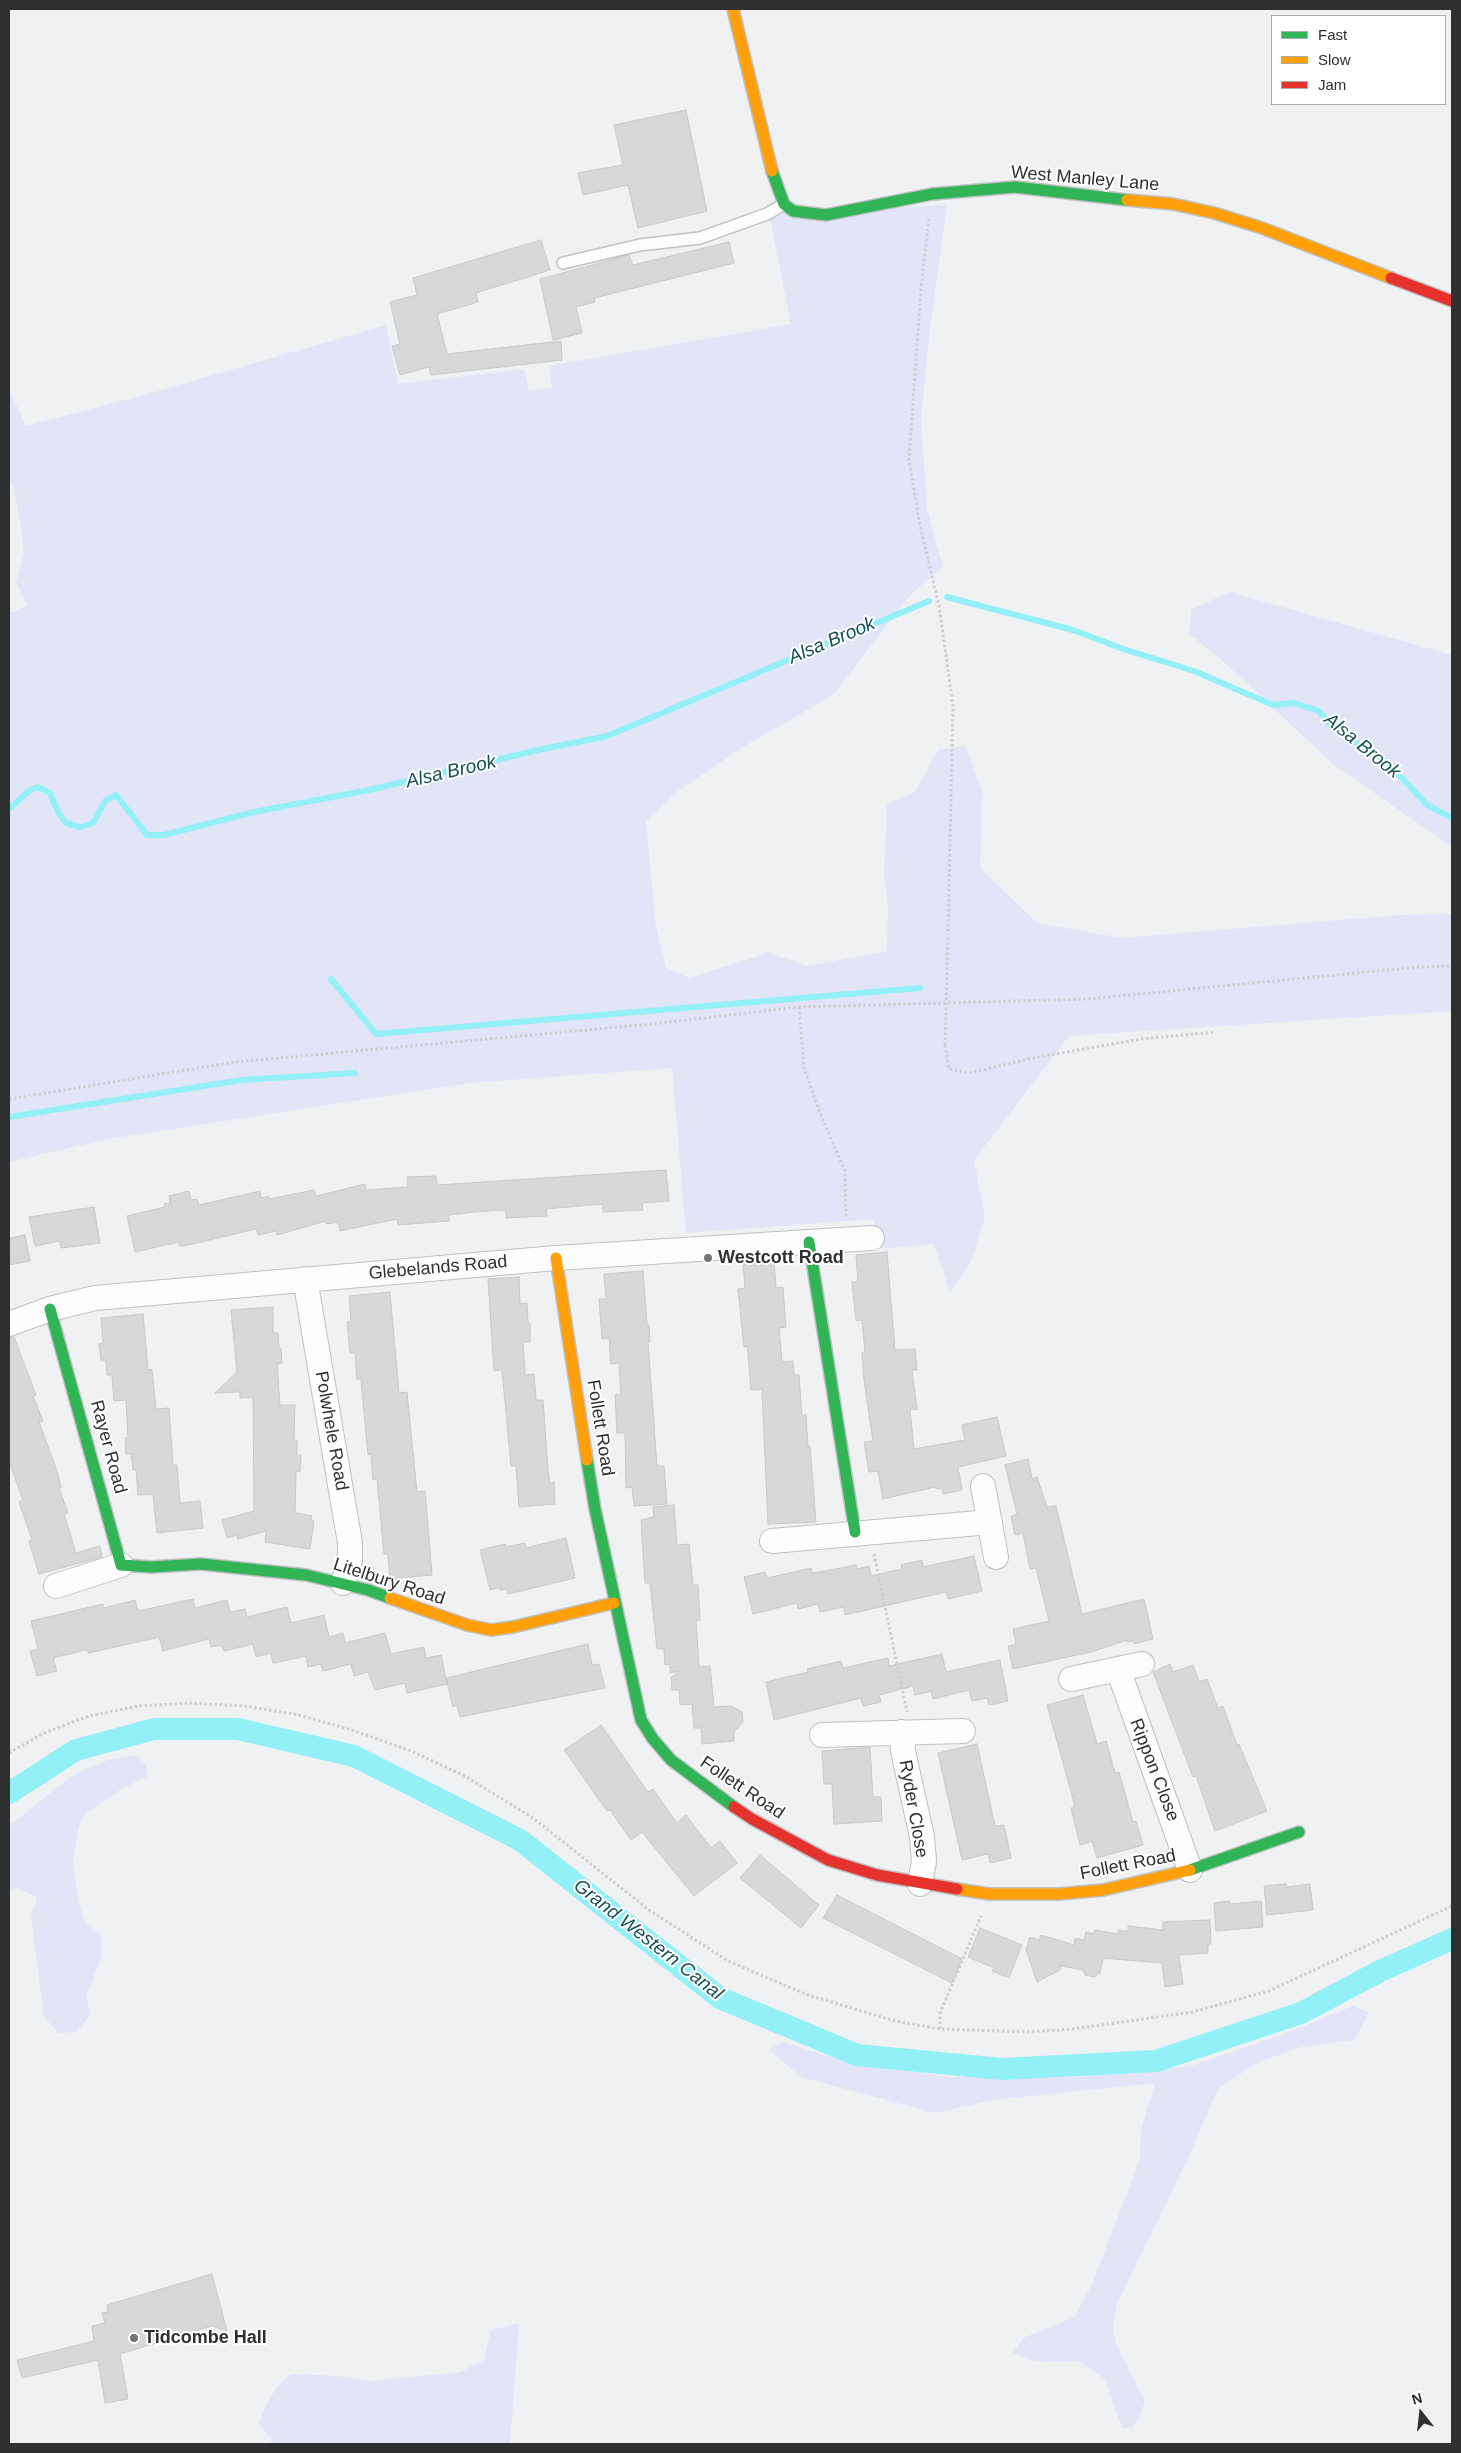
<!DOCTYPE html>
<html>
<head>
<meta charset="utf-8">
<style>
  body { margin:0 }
  #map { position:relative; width:1461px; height:2453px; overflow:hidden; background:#eff1f3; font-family:Arial,sans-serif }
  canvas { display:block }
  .frame { position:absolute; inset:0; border:10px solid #2d2f30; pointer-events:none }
  .legend { position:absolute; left:1271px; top:15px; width:175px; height:90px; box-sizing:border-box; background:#fff; border:1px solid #abacac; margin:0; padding:6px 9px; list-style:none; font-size:15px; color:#2d2f30 }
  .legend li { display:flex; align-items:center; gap:10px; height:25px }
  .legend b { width:25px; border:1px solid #abacac }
  .north { position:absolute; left:1396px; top:2388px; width:50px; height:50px; -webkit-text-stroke:4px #fff; paint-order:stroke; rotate:344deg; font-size:14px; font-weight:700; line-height:20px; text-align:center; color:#2d2f30 }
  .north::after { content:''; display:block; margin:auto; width:18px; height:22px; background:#2d2f30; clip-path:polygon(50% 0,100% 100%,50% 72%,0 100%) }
</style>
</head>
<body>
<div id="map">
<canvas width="1461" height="2453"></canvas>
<div class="frame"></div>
<ul class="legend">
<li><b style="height:6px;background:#30b455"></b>Fast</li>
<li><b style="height:6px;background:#ff9f0a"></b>Slow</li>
<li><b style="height:6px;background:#e5322d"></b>Jam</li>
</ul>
<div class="north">N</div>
</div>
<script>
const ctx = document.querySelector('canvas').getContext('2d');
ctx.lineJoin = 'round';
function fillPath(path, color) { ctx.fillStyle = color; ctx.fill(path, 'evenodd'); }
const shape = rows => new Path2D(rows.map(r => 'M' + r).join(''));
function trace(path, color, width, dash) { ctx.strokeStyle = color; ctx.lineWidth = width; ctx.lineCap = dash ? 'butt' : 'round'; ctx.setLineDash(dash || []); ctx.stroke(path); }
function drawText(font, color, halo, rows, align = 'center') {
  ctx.font = font + ' Arial,sans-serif'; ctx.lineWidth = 4; ctx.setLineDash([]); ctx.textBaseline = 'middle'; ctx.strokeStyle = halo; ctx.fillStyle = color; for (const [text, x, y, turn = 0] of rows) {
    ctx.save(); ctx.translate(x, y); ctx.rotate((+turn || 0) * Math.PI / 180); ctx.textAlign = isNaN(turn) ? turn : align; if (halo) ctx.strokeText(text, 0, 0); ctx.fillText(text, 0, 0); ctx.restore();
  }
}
fillPath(shape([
  [947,205,930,328,921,420,927,508,943,567,911,594,833,695,743,747,678,791,646,821,655,921,666,968,689,978,768,953,808,966,887,951,888,907,884,874,887,804,915,792,939,749,966,746,982,792,980,868,1037,923,1122,938,1399,915,1452,914,1452,1011,1069,1036,974,1160,985,1217,970,1264,950,1292,934,1244,876,1249,874,1219,686,1233,672,1068,470,1083,108,1139,9,1162,9,612,13,612,28,605,16,583,24,554,21,526,13,486,9,478,9,389,26,426,148,394,386,325,398,384,524,369,529,390,552,388,549,366,791,324,770,218,784,213],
  [1229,592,1452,655,1452,847,1333,764,1223,661,1189,634,1191,610],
  [136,1755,146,1765,148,1776,120,1790,86,1813,79,1827,73,1859,78,1901,85,1922,101,1936,101,1958,86,1997,91,2014,76,2032,59,2033,44,2017,31,1917,37,1897,16,1888,9,1891,9,1826,73,1775,110,1759],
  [1353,2006,1369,2013,1354,2040,1302,2047,1256,2063,1218,2089,1187,2160,1117,2304,1113,2329,1117,2346,1145,2402,1134,2427,1122,2428,1105,2379,1080,2362,1035,2361,1013,2353,1023,2338,1075,2317,1093,2282,1140,2159,1141,2130,1155,2083,993,2100,935,2113,801,2077,769,2050,783,2042,857,2065,952,2077,1079,2077,1191,2066,1287,2033],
  [519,2323,510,2444,269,2444,272,2440,259,2423,266,2405,277,2387,291,2374,337,2376,369,2381,460,2372,484,2360,491,2330]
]), '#e2e5f8');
trace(shape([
  [947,597,1073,630,1123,649,1194,671,1273,705,1294,703,1319,711,1334,729,1387,762,1427,805,1452,818],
  [9,809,30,790,38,787,50,793,58,812,66,823,80,827,93,823,106,800,116,795,147,835,164,835,254,812,369,790,538,750,607,736,929,601],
  [331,979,376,1034,920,988],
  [9,1117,242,1080,355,1073]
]), '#93f0f6', 6);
trace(shape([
  [9,1793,76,1750,154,1729,238,1729,354,1756,520,1840,720,1998,857,2055,1002,2069,1156,2061,1301,2013,1380,1971,1452,1939]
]), '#93f0f6', 22);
const building = shape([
  [686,110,707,211,638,228,628,185,583,195,578,173,623,165,614,125,686,110],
  [541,240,550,270,476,293,478,302,437,314,447,354,561,341,562,360,431,375,429,367,400,375,392,346,400,344,390,302,417,295,413,278,541,240],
  [729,242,734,263,594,298,595,302,576,307,582,333,553,340,540,279,629,255,633,265,729,242],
  [666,1170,669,1201,642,1203,643,1210,603,1212,603,1204,546,1209,547,1216,506,1218,506,1210,474,1212,449,1215,449,1221,398,1225,397,1219,340,1231,338,1222,327,1224,326,1221,277,1235,276,1231,258,1235,256,1229,188,1245,180,1246,179,1242,135,1252,127,1216,165,1207,164,1204,170,1203,169,1196,189,1191,191,1200,197,1199,199,1205,260,1191,261,1198,269,1196,269,1199,314,1190,316,1196,365,1184,366,1190,408,1187,407,1177,436,1176,437,1185,666,1170],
  [94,1207,100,1243,61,1248,60,1241,35,1246,29,1217,94,1207],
  [25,1235,30,1261,9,1265,9,1238,25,1235],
  [887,1252,895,1350,915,1349,917,1370,912,1370,917,1409,910,1410,914,1449,965,1440,962,1425,997,1417,1006,1456,958,1467,962,1490,943,1494,942,1488,936,1489,935,1487,883,1499,878,1471,869,1472,864,1442,873,1441,864,1380,862,1353,865,1353,862,1320,856,1321,852,1282,858,1282,856,1255,887,1252],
  [774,1261,776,1288,783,1287,786,1327,779,1328,782,1362,793,1361,794,1375,799,1375,802,1415,806,1415,808,1446,810,1446,816,1522,768,1524,762,1389,751,1390,748,1353,747,1346,744,1347,738,1289,745,1288,743,1264,774,1261],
  [643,1271,647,1325,649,1325,650,1342,648,1342,657,1466,664,1466,667,1504,634,1506,632,1487,626,1488,625,1433,617,1433,615,1395,621,1395,619,1363,611,1364,609,1338,602,1339,599,1299,606,1299,604,1274,643,1271],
  [519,1277,520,1304,527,1303,528,1323,530,1323,530,1342,523,1342,525,1375,534,1374,536,1400,543,1400,548,1470,550,1483,554,1482,555,1504,519,1507,516,1466,511,1466,502,1370,494,1371,488,1279,519,1277],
  [390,1292,399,1393,407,1392,417,1492,425,1491,432,1575,390,1579,388,1554,384,1554,377,1479,373,1480,371,1454,368,1455,361,1379,357,1379,355,1353,350,1353,347,1322,351,1321,349,1296,390,1292],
  [273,1307,273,1333,278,1333,279,1348,281,1348,282,1363,277,1364,280,1405,295,1405,294,1440,297,1440,297,1455,301,1455,300,1472,296,1471,295,1513,312,1516,311,1521,314,1521,310,1549,265,1542,266,1531,238,1539,237,1535,227,1538,222,1520,254,1511,253,1397,240,1398,240,1393,238,1392,215,1393,237,1372,231,1310,273,1307],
  [143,1314,148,1370,152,1369,156,1409,169,1408,173,1465,177,1465,180,1503,200,1501,203,1528,157,1533,153,1494,138,1495,136,1470,133,1470,131,1454,126,1454,125,1438,128,1437,126,1400,114,1401,112,1375,107,1375,106,1360,101,1360,99,1344,103,1343,101,1318,143,1314],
  [9,1337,14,1337,36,1395,33,1396,43,1421,39,1422,57,1471,61,1487,59,1488,68,1513,64,1514,76,1553,100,1546,102,1557,39,1574,29,1541,32,1540,19,1502,23,1500,9,1462,9,1337],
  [1028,1459,1032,1479,1037,1477,1047,1507,1056,1506,1082,1614,1144,1599,1153,1639,1134,1644,1133,1641,1127,1642,1127,1640,1091,1652,1013,1669,1008,1646,1016,1644,1013,1629,1049,1621,1036,1568,1030,1569,1023,1533,1015,1535,1011,1516,1017,1514,1005,1465,1028,1459],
  [674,1505,677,1545,689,1544,693,1585,698,1585,700,1620,696,1621,699,1667,710,1666,714,1707,731,1706,742,1712,743,1722,734,1732,734,1741,702,1744,701,1728,694,1728,692,1704,680,1705,679,1690,672,1690,671,1677,679,1671,670,1673,670,1664,665,1665,664,1649,657,1649,650,1583,645,1583,641,1520,654,1517,653,1507,674,1505],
  [566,1538,575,1578,508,1594,507,1589,500,1590,500,1587,490,1590,480,1550,505,1544,505,1547,525,1543,526,1548,566,1538],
  [974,1556,982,1591,948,1599,946,1592,845,1615,844,1607,820,1612,818,1604,798,1609,797,1603,753,1614,744,1577,765,1572,767,1578,811,1568,812,1573,825,1571,856,1565,857,1569,869,1566,871,1576,902,1569,901,1565,922,1560,923,1567,974,1556],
  [193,1599,195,1608,227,1600,230,1612,245,1609,247,1617,287,1607,291,1623,324,1615,329,1637,343,1633,345,1643,385,1633,391,1654,424,1647,426,1658,441,1655,447,1684,407,1693,405,1683,375,1690,368,1672,354,1676,351,1664,323,1671,321,1664,308,1667,306,1656,273,1663,271,1653,256,1657,253,1644,224,1651,222,1645,211,1647,209,1639,163,1651,159,1637,89,1653,86,1650,53,1658,57,1671,37,1676,30,1651,38,1649,31,1621,103,1604,104,1608,135,1600,138,1611,193,1599],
  [588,1644,592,1665,599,1664,605,1688,460,1717,457,1705,453,1707,446,1678,588,1644],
  [942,1654,946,1672,1000,1660,1008,1701,989,1705,987,1698,972,1701,969,1690,933,1699,931,1691,915,1695,913,1686,879,1695,881,1702,863,1706,861,1698,774,1720,766,1682,808,1672,807,1669,841,1661,843,1668,888,1658,889,1666,942,1654],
  [1170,1664,1173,1672,1193,1665,1199,1682,1207,1679,1218,1708,1223,1706,1237,1745,1239,1744,1267,1811,1215,1831,1196,1776,1193,1777,1153,1672,1170,1664],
  [1083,1695,1097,1744,1106,1741,1115,1773,1119,1772,1133,1822,1136,1821,1143,1845,1097,1858,1092,1841,1080,1845,1071,1808,1075,1806,1047,1705,1083,1695],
  [601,1725,648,1792,653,1789,677,1823,686,1815,711,1848,720,1841,737,1863,694,1896,642,1832,631,1840,610,1810,607,1811,564,1750,601,1725],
  [977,1744,995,1826,1004,1825,1011,1858,990,1863,988,1854,962,1860,938,1753,977,1744],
  [870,1747,873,1797,881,1797,882,1821,834,1824,832,1784,824,1784,822,1751,870,1747],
  [760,1855,819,1905,801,1928,740,1878,760,1855],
  [1286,1884,1287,1887,1310,1884,1313,1910,1267,1915,1264,1886,1286,1884],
  [837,1895,962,1959,952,1983,823,1918,837,1895],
  [1230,1901,1230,1904,1261,1901,1263,1927,1216,1931,1214,1903,1230,1901],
  [1210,1920,1211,1944,1208,1944,1208,1953,1179,1955,1183,1984,1165,1987,1162,1963,1103,1958,1100,1973,1094,1977,1085,1975,1083,1970,1061,1966,1060,1970,1037,1982,1026,1949,1030,1937,1039,1940,1041,1935,1074,1945,1075,1938,1084,1940,1086,1932,1094,1934,1095,1930,1118,1934,1118,1930,1128,1931,1128,1926,1163,1930,1163,1922,1210,1920],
  [980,1928,1022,1945,1009,1978,992,1971,994,1968,968,1957,980,1928],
  [212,2274,227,2331,212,2326,120,2354,128,2399,105,2403,98,2360,22,2378,17,2360,94,2341,92,2326,105,2323,102,2313,108,2312,107,2305,212,2274]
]);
fillPath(building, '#d7d8da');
trace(building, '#c7c8ca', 1);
const lane = shape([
  [563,263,640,245,700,238,767,214,784,204]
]);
const street = shape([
  [305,1279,350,1543,350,1560,343,1583],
  [9,1324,50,1309,95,1298,556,1258,872,1238],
  [983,1486,996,1557],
  [772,1541,990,1522],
  [56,1586,121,1565],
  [1118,1669,1190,1870],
  [1071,1679,1142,1664],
  [902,1732,903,1751,922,1837,924,1861,920,1884],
  [822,1735,963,1731]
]);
const fast = shape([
  [772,171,784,204,793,211,826,215,932,194,1015,187,1127,200],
  [809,1242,855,1532],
  [50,1309,121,1565,151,1567,201,1564,306,1575,368,1590,390,1598],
  [587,1460,595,1509,641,1720,653,1739,671,1760,734,1807],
  [1190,1870,1299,1832]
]);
const slow = shape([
  [733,9,772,171],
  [1127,200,1173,204,1214,213,1262,228,1391,278],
  [556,1258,587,1460],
  [390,1598,467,1625,491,1630,513,1627,614,1603],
  [957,1889,989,1894,1059,1894,1103,1890,1190,1870]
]);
const jam = shape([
  [1391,278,1452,301],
  [734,1807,752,1819,828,1860,877,1875,957,1889]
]);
trace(lane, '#bfc1c3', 14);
trace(street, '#bfc1c3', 26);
trace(fast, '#bfc1c3', 14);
trace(slow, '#bfc1c3', 14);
trace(jam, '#bfc1c3', 14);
trace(shape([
  [929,219,921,288,909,459,919,521,939,606,953,706,948,934],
  [799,1007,804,1068,818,1108,845,1171,846,1219],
  [945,1045,949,1069,969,1073,1033,1058,1141,1039,1215,1032],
  [9,1099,235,1062,652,1024,799,1007,1087,999,1419,967,1452,966],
  [874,1554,907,1712],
  [9,1753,44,1733,89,1716,138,1706,190,1703,244,1706,294,1714,349,1729,411,1751,465,1776,533,1818,649,1910,728,1961,808,1995,895,2021,940,2029,1030,2032,1073,2029,1192,2012,1269,1991,1452,1906],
  [940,2029,940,2013,981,1916]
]), '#ceced0', 3, [2.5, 2.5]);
trace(lane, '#fdfdfd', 11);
trace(street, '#fdfdfd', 24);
trace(fast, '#30b455', 11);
trace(slow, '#ff9f0a', 11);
trace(jam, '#e5322d', 11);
trace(shape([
  [945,1045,948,934]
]), '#ceced0', 3, [2.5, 2.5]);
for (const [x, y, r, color] of [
  [708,1258,5,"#717374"],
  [134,2338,5,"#717374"]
]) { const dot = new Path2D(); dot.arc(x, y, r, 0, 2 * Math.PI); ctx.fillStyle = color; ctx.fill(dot); trace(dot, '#fff', 2); }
drawText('18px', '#2d2f30', '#fff', [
  ["West Manley Lane",1085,179,5],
  ["Glebelands Road",438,1268,-5],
  ["Follett Road",600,1428,81],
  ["Polwhele Road",331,1431,80],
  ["Rayer Road",108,1447,75],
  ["Litelbury Road",389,1582,18],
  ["Rippon Close",1154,1770,69],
  ["Follett Road",742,1788,34],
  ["Ryder Close",913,1809,80],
  ["Follett Road",1128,1865,-11]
]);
drawText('bold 18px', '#2d2f30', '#fff', [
  ["Westcott Road",718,1258],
  ["Tidcombe Hall",144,2338]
], 'left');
drawText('italic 19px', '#144f52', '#fff', [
  ["Alsa Brook",832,641,-23],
  ["Alsa Brook",1362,746,39],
  ["Alsa Brook",451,772,-13],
  ["Grand Western Canal",648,1940,38]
]);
</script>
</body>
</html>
